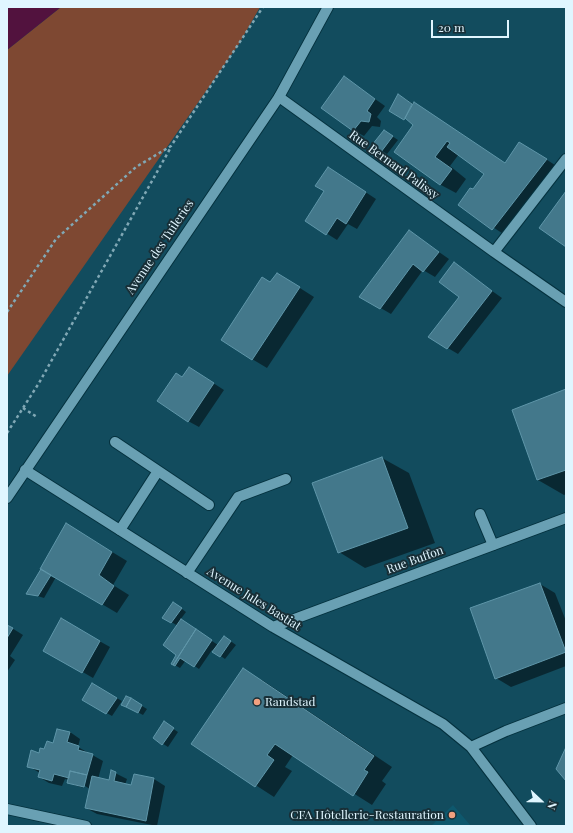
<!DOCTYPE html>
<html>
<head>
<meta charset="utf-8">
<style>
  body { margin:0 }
  #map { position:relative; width:573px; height:833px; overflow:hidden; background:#124c5e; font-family:"Playfair Display",serif }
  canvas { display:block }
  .frame { position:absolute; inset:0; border:8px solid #e0f6ff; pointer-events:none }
  .north { position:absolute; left:521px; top:781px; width:40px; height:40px; -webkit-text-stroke:3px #182f37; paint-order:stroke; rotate:112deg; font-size:11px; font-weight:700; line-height:16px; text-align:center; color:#e0f6ff }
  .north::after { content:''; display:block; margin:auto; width:14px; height:18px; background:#e0f6ff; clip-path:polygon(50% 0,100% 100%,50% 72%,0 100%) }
  .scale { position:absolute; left:431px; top:20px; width:78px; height:18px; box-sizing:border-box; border:2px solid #e0f6ff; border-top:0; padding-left:5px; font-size:12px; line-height:14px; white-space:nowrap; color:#e0f6ff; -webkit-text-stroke:3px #182f37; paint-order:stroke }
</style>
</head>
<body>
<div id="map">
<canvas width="573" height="833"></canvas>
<div class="frame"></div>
<div class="north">N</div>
<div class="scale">20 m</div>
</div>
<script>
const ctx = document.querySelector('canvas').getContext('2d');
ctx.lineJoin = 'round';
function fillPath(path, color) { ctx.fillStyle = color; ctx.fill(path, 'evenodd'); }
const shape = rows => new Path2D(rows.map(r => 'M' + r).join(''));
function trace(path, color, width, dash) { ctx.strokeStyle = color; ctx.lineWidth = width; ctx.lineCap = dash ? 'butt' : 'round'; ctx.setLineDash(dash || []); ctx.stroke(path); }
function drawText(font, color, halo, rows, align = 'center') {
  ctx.font = font + ' "Playfair Display",serif'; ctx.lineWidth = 4; ctx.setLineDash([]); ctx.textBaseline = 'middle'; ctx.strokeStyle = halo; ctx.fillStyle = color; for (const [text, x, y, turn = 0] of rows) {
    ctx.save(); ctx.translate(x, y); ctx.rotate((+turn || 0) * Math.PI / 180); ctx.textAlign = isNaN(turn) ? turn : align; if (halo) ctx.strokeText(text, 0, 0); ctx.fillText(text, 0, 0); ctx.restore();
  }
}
fillPath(shape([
  [453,805,471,826,431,826]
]), '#0e586d');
fillPath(shape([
  [61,7,260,7,239,44,7,376,7,50]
]), '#7e4832');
fillPath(shape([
  [7,7,61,7,7,50]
]), '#52123e');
fillPath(shape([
  [344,77,385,106,377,117,381,121,380,127,372,126,364,136,353,130],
  [404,98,506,164,535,152,561,169,508,237,459,205,474,190,485,174,459,154,450,166,466,179,456,193,441,185,396,152,415,124,390,110],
  [389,134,398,140,387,154,373,145],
  [329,168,376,199,357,229,348,224,337,240,307,221,325,191],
  [409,231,449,259,435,277,423,270,391,314,360,296],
  [454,264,502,298,458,354,429,337,460,297],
  [270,283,292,283,314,297,267,368,252,359],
  [190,368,224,390,199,427,188,421,183,378],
  [566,391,566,494,564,495,538,480],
  [382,458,409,473,435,543,365,568,339,552,313,484],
  [81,533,127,561,113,585,129,595,117,613,56,577,44,598,28,593,41,571,54,578],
  [540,584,555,593,566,621,566,666,511,687,496,678],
  [178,606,186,612,180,620,218,645,229,640,236,645,225,659,212,650,199,669,186,660,180,668,173,664,178,655,178,626,163,617],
  [62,620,110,647,93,678,45,650],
  [7,625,23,635,10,656,15,660,7,672],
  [262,680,392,767,382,781,386,784,372,805,293,755,285,767,292,771,274,797,192,744],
  [92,684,122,701,112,716,83,700],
  [127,697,147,709,143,715,128,707],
  [169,726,178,732,168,747,154,738],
  [70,732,80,739,78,747,103,761,98,779,110,781,111,771,127,779,125,785,132,786,135,775,154,779,165,786,157,826,97,814,86,808,90,789,80,783,79,785,84,788,74,785,68,782,69,780,65,779,62,786,49,783,39,777,40,773,28,766,39,754]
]), '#0007');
const building = shape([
  [344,76,375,99,367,111,371,114,369,122,361,121,353,131,321,108,344,76],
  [398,94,412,104,404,120,389,111,398,94],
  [414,102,505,163,519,142,547,159,492,230,458,205,470,188,473,189,484,174,447,147,450,143,447,141,435,157,452,169,440,185,394,152,413,125,405,118,414,102],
  [384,130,393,136,381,152,372,145,384,130],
  [328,167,366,192,346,224,337,218,326,235,305,221,324,191,315,186,328,167],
  [566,191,566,247,539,228,566,191],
  [409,230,439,252,423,272,413,264,380,309,359,297,409,230],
  [454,262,492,291,447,349,428,337,459,297,439,282,454,262],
  [277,273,300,287,252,360,221,340,262,277,270,282,277,273],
  [189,367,214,383,188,422,157,401,176,373,182,377,189,367],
  [566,389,566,470,537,480,512,410,566,389],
  [382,457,408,528,338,553,312,483,382,457],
  [66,523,112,552,99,575,114,586,102,605,40,569,66,523],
  [41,569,51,575,38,596,26,594,41,569],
  [540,583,566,652,495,679,470,608,540,583],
  [173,602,182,608,171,623,162,618,173,602],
  [61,618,100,641,82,673,43,651,61,618],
  [181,619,196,629,173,665,171,664,176,655,163,645,181,619],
  [7,625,13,628,7,638,7,625],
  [196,629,212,640,194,667,180,658,175,666,173,665,196,629],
  [224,636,231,641,220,657,212,652,224,636],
  [243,668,374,756,364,770,368,772,353,796,275,744,267,755,274,760,255,787,191,744,243,668],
  [92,683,117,698,106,714,82,700,92,683],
  [126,696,131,698,126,707,121,705,126,696],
  [131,698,142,705,138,713,126,707,131,698],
  [164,721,174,728,162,745,153,738,164,721],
  [57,729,70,732,67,742,79,746,78,750,93,754,87,775,70,771,69,778,54,774,52,781,38,777,40,770,27,767,31,750,39,753,40,748,44,749,47,741,53,743,57,729],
  [566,747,566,781,556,769,566,747],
  [111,770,116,772,114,781,131,785,134,774,154,778,146,821,85,808,92,776,109,780,111,770],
  [70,771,87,775,84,787,67,783,70,771]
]);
fillPath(building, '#43788b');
trace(building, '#5f96a9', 1);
const service = shape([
  [115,442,209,505],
  [480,514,493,545],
  [120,530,158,471],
  [187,573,238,497,286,479]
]);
const minor = shape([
  [279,97,494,252,566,159],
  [494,252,566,302],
  [25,470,273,627,443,724,471,747,531,826],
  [273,627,566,518],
  [471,747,506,731,566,708],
  [7,809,86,826]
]);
const secondary = shape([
  [7,498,279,97,328,7]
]);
trace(service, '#04313e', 12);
trace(minor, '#04313e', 12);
trace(secondary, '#04313e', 12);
trace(shape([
  [7,312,56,239,136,167,171,146,263,7],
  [23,408,37,417],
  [7,433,39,383,171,147]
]), '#81a8b5', 2.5, [3, 3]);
trace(service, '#69a0b3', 10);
trace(minor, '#69a0b3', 10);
trace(secondary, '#69a0b3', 10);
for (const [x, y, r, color] of [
  [257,702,4,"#f2a07f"],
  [452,815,4,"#f2a07f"]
]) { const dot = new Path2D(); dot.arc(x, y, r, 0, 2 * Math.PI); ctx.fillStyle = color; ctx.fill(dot); trace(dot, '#182f37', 1.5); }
drawText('12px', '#e0f6ff', '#182f37', [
  ["Rue Bernard Palissy",394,165,36],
  ["Avenue des Tuileries",160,247,-56],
  ["Rue Buffon",415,560,-20],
  ["Avenue Jules Bastiat",254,599,32]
]);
drawText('12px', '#e0f6ff', '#182f37', [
  ["Randstad",265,702],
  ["CFA Hôtellerie-Restauration",444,815,"right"]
], 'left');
</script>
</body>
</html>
